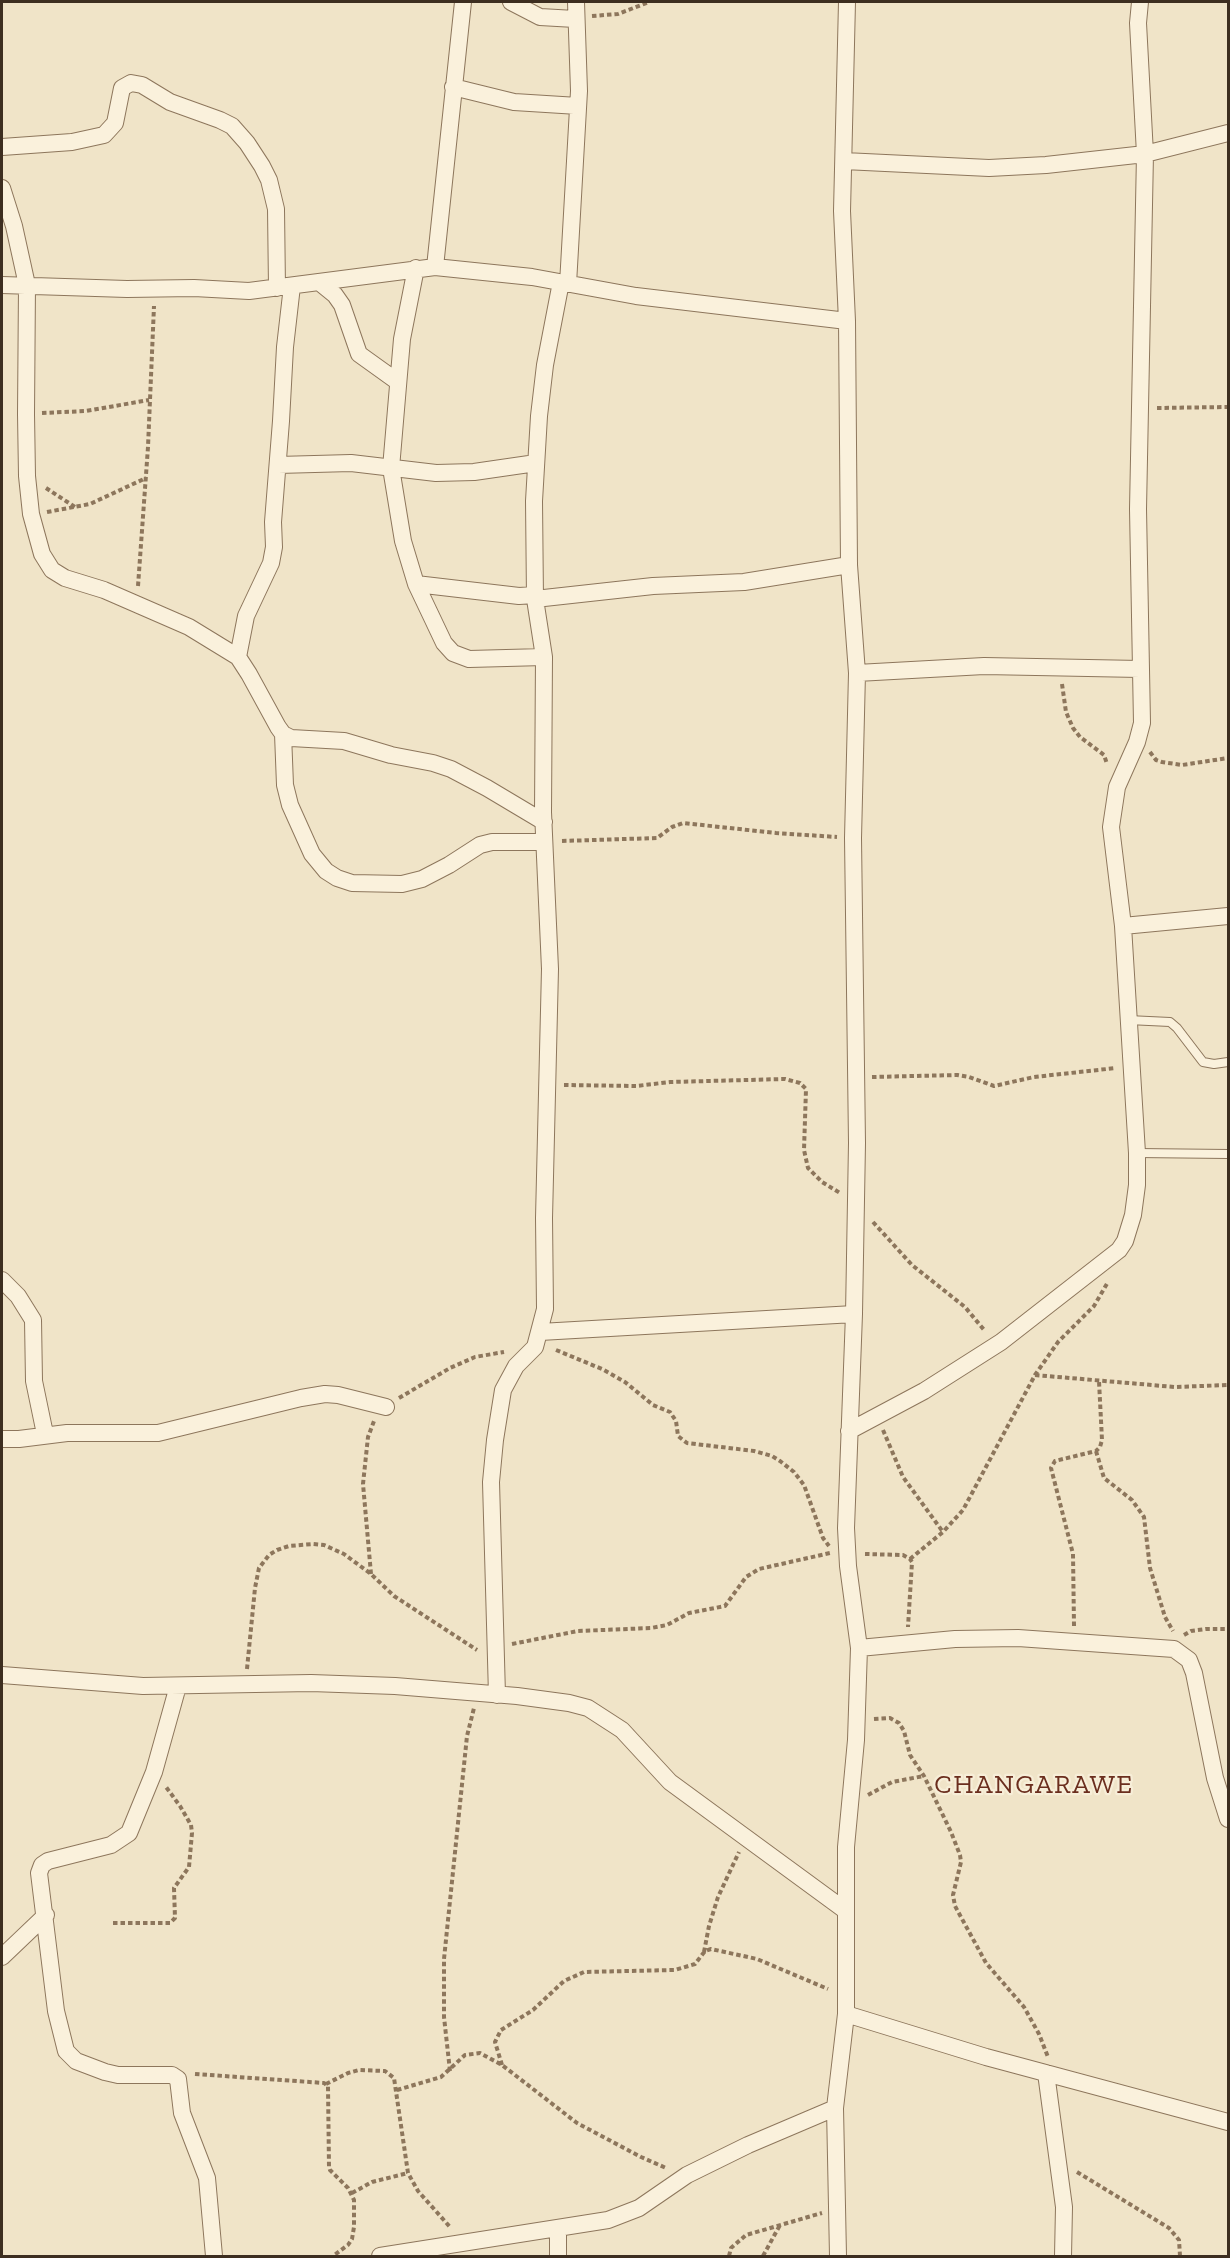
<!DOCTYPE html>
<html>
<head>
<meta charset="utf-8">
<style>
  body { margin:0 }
  #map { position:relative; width:1230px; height:2258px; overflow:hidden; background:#f0e4c8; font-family:"Zilla Slab",serif }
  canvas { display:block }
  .frame { position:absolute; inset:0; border:3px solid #3d2e20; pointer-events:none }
</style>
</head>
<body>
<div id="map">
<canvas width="1230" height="2258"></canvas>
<div class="frame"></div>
</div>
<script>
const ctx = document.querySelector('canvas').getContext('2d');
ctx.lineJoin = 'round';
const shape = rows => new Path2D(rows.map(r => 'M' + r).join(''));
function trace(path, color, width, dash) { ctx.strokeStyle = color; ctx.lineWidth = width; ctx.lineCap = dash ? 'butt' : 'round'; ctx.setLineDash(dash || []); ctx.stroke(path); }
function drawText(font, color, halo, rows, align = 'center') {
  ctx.font = font + ' "Zilla Slab",serif'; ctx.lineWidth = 4.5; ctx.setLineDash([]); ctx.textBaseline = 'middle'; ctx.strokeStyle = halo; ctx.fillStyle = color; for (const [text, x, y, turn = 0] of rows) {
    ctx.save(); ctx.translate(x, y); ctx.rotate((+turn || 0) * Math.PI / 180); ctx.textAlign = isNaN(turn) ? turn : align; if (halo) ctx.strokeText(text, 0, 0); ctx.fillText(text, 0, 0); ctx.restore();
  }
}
const lane = shape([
  [1128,1020,1170,1022,1177,1028,1203,1062,1214,1064,1228,1062],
  [1137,1153,1228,1154]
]);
const street = shape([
  [511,2,540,17,575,19],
  [453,87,514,102,578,106],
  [2,147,72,142,104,135,115,123,122,88,131,83,142,85,170,102,220,120,232,126,247,143,262,166,269,180,276,209,277,288],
  [844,161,989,168,1046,165,1145,154,1228,133],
  [2,188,14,226,27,285,26,414,27,476,31,514,42,554,52,570,65,578,104,590,189,627,238,657,249,674,278,727,283,734,291,738,344,741,391,755,433,763,451,769,487,788,544,822],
  [435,267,463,2],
  [416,268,402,339,391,468,403,541,416,584,444,643,453,653,469,659,544,657],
  [319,282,335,295,342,305,359,354,398,382],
  [568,284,579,91,576,2],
  [2,285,127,289,194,288,249,291,435,267,532,277,636,296,847,321],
  [278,465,351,463,436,473,474,472,536,463],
  [416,584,519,596,535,595],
  [535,599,653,586,744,582,849,565],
  [238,657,246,616,271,563,274,547,273,522,281,421,285,347,292,286],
  [857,673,984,666,1140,669],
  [283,734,285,785,290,805,312,854,326,871,337,878,352,883,402,884,422,879,449,865,480,845,492,842,544,842],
  [1123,926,1228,916],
  [2,1280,18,1296,33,1320,34,1381,45,1434],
  [540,1332,854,1314],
  [849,1431,924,1391,1001,1342,1119,1250,1125,1241,1133,1215,1137,1185,1137,1153,1123,926,1111,827,1117,787,1137,742,1142,723,1138,509,1145,154,1138,23,1140,2],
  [2,1439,19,1439,67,1433,158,1433,301,1398,325,1394,338,1395,386,1407],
  [859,1648,955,1639,1018,1638,1174,1649,1189,1660,1194,1673,1215,1778,1228,1819],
  [2,1675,143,1686,311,1683,395,1686,517,1696,569,1703,588,1708,622,1730,670,1782,846,1911],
  [178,1686,154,1772,129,1833,111,1845,48,1861,42,1865,39,1873,56,2011,66,2051,76,2061,105,2072,118,2075,172,2075,178,2079,182,2113,207,2178,214,2256],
  [497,1695,491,1482,495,1440,503,1390,516,1366,535,1347,545,1309,544,1218,550,969,543,812,544,657,535,599,534,501,539,416,545,365,561,282],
  [2,1957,46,1915],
  [846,2014,986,2057,1228,2122],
  [1046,2073,1064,2207,1063,2256],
  [558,2228,558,2256],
  [380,2256,608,2220,639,2208,687,2175,748,2145,835,2108],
  [838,2256,835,2108,846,2014,846,1847,856,1740,859,1648,848,1566,846,1528,854,1314,857,1143,853,838,857,673,849,565,847,321,842,211,847,2]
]);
trace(lane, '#8d765c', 10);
trace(street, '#8d765c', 18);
trace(shape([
  [592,16,618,14,649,2],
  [1157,408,1228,407],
  [42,413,86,411,149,400],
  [46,488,75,507],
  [47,512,90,504,146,478],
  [138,586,148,447,154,306],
  [1062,684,1066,712,1073,728,1080,737,1104,755,1107,764],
  [1150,752,1156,760,1162,762,1182,765,1228,758],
  [562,841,657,838,672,827,683,823,776,833,837,837],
  [872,1077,957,1075,969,1077,994,1086,1034,1077,1116,1068],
  [564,1085,636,1086,670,1082,785,1079,800,1083,806,1089,804,1150,808,1168,822,1182,840,1193],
  [873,1222,912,1265,965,1307,985,1331],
  [556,1350,602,1369,625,1382,653,1405,670,1412,676,1421,678,1436,687,1443,754,1451,772,1456,780,1461,794,1472,804,1485,823,1538,829,1546],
  [1035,1375,1175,1387,1228,1385],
  [399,1398,450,1368,475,1357,504,1352],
  [883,1430,903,1477,943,1532],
  [1096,1451,1104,1478,1132,1500,1144,1517,1150,1568,1165,1617,1173,1631],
  [865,1554,903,1555,910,1559,912,1562,908,1627],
  [910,1559,943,1532,963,1510,1035,1375,1058,1342,1094,1306,1108,1282],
  [371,1574,363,1484,368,1437,374,1421],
  [1074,1626,1073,1554,1051,1468,1055,1461,1096,1451,1100,1447,1102,1440,1099,1381],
  [1184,1635,1191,1631,1206,1629,1228,1629],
  [512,1644,578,1631,651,1628,667,1625,689,1613,725,1606,746,1577,759,1569,830,1553],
  [247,1669,255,1588,259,1568,269,1555,277,1550,289,1546,313,1544,324,1545,344,1554,371,1574,394,1596,477,1650],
  [874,1719,890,1718,899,1723,904,1731,910,1755,924,1776,951,1832,960,1855,961,1862,953,1895,955,1906,986,1963,1024,2007,1039,2034,1048,2057],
  [868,1795,892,1782,924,1776],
  [113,1923,170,1923,175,1918,174,1888,189,1867,192,1833,191,1825,180,1806,166,1787],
  [704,1952,709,1926,718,1897,739,1852],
  [502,2065,495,2042,501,2030,533,2010,564,1981,584,1972,675,1970,695,1964,705,1951,711,1949,757,1959,828,1989],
  [450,2071,444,2017,444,1959,467,1736,474,1708],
  [195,2074,324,2083,328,2086,329,2167,330,2170,348,2188,354,2200,354,2227,352,2239,348,2245,333,2256],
  [326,2084,348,2073,359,2070,385,2071,394,2078,408,2173,418,2191,450,2227],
  [397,2090,441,2077,465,2055,480,2053,502,2065,577,2123,641,2157,666,2168],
  [1077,2172,1169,2228,1179,2240,1180,2256],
  [352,2193,372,2182,408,2173],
  [729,2256,731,2248,746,2235,822,2213],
  [763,2256,780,2225]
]), '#8d765c', 4, [4.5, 3]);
trace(lane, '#faf1dc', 8);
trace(street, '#faf1dc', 16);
ctx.letterSpacing = '1.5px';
drawText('27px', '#6b2e1e', '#f7eed8', [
  ["CHANGARAWE",1034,1785]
]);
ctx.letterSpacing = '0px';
</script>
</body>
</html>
